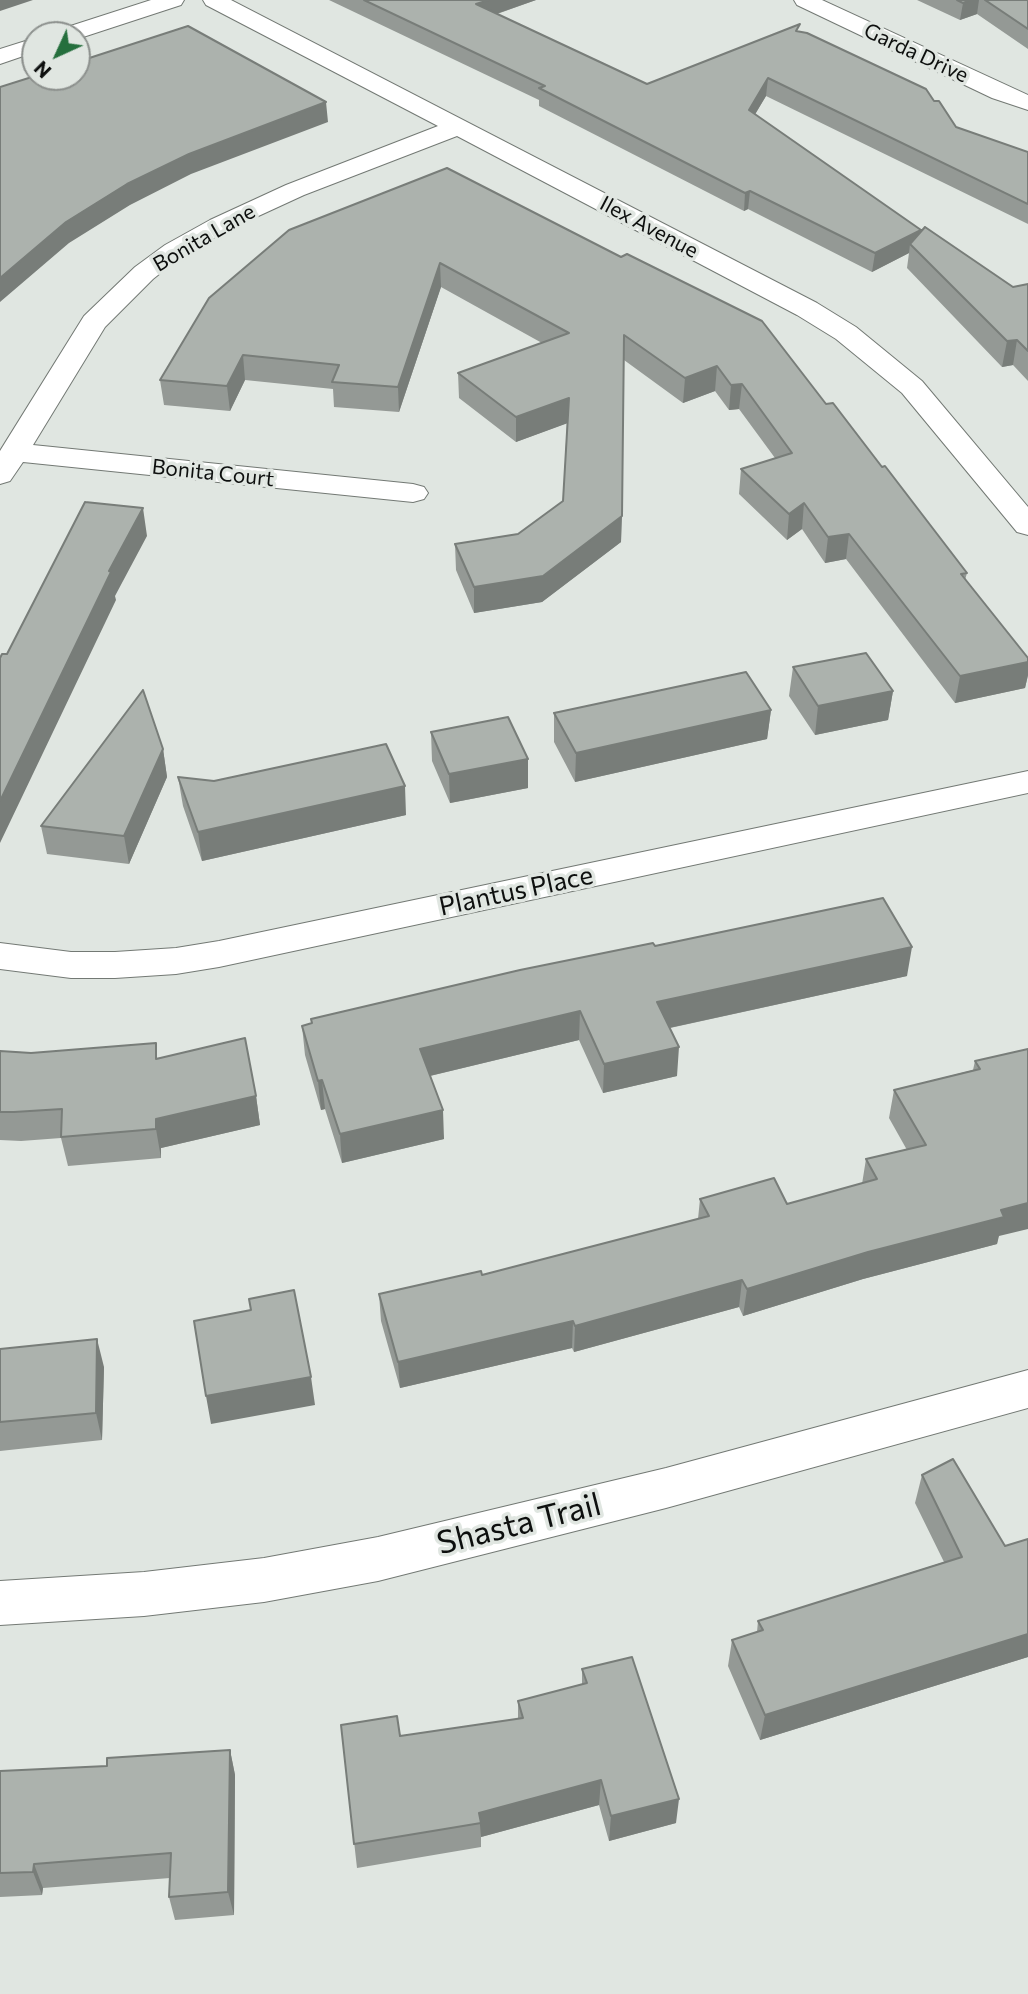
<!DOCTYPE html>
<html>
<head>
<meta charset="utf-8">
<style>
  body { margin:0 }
  #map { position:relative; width:1028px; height:1994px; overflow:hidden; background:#e0e6e1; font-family:Commissioner,sans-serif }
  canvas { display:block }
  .north { position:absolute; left:21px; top:21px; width:70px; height:70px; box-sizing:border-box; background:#e0e6e1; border:2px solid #8c908d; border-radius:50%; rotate:225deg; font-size:19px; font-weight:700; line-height:28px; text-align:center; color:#0d0f0e }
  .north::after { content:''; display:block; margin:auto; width:24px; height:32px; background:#256f3d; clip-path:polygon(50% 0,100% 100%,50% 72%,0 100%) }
</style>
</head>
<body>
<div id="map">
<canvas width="1028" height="1994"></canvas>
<div class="north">N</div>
</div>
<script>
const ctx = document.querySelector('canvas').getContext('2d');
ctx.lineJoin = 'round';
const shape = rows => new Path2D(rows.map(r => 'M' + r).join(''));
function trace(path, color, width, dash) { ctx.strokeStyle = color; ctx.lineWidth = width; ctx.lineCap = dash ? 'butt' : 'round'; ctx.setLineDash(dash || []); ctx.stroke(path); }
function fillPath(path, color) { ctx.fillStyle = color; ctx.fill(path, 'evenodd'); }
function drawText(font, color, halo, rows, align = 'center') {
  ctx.font = font + ' Commissioner,sans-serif'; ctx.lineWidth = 7; ctx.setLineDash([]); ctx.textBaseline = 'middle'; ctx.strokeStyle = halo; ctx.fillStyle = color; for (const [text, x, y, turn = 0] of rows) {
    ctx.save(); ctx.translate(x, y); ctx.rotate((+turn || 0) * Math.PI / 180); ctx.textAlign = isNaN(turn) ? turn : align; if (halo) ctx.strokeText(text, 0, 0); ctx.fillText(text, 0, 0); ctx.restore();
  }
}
const street = shape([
  [151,0,184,0,181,5,77,39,77,35,55,35,58,30,151,0],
  [203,0,231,0,817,303,856,327,922,381,1028,507,1028,535,1017,532,902,393,836,339,797,315,457,136,304,195,228,230,183,255,153,279,105,327,33,445,413,484,424,487,428,493,424,499,413,502,23,462,10,481,0,484,0,451,84,316,135,267,165,245,210,220,286,185,438,126,206,5,203,0],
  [794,0,822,0,1028,95,1028,110,992,98,797,5,794,0],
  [35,38,35,52,0,64,0,49,35,38],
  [1028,771,1028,793,219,967,176,974,115,978,71,978,0,969,0,943,71,952,115,952,176,948,219,941,1028,771],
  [1028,1370,1028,1408,666,1508,378,1581,264,1602,144,1616,0,1625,0,1581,144,1572,264,1558,378,1537,666,1468,1028,1370]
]);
trace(street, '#737974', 2);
fillPath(street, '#fff');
fillPath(shape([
  [329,0,536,0,497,14,647,84,799,31,934,101,956,127,1028,152,1028,224,766,96,755,114,921,232,1013,287,1028,284,1028,381,1013,365,1002,367,907,268,909,253,872,272,748,209,744,211,539,106,539,100],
  [917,0,1028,0,1028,49,977,14,960,20],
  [447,168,826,404,967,573,965,580,1028,658,1028,675,1025,688,955,703,846,559,825,563,802,529,787,540,739,494,741,469,775,458,739,409,729,410,715,391,683,403,624,360,621,542,542,602,474,613,456,570,455,544,518,534,563,501,567,423,516,442,459,398,458,373,542,343,441,287,399,412,334,407,333,389,245,380,230,411,164,405,160,380],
  [793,667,893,691,888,720,815,735,789,696],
  [771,710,767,739,575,782,554,742,554,713],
  [431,732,528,788,450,803,432,761],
  [163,749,167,777,129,864,47,854,41,826],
  [178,777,406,815,202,861,183,806],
  [655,946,907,976,670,1028,677,1076,603,1093,579,1040,430,1076,444,1139,342,1163,325,1109,321,1110,305,1055,302,1026,311,1023,311,1019],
  [1028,1049,997,1244,863,1279,743,1316,739,1307,574,1352,572,1348,400,1388,381,1321,379,1294,482,1275,698,1219,700,1199,787,1204,862,1184,866,1159,907,1150,889,1118,894,1090,973,1070,975,1061],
  [0,1051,159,1058,256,1096,260,1125,161,1148,161,1158,68,1166,61,1138,21,1141,0,1140],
  [0,1349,104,1367,102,1440,0,1451],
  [922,1475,1005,1546,1028,1539,1028,1657,760,1740,728,1666,732,1640,757,1632,758,1621,944,1562,915,1503],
  [582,1669,676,1823,609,1841,599,1805,481,1837,481,1847,357,1868,341,1725,400,1736,518,1719,518,1701,582,1684],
  [230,1750,235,1775,234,1915,175,1920,169,1897,170,1878,43,1888,42,1895,0,1897,0,1771,107,1766]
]), '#949995');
fillPath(shape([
  [0,0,33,0,0,11],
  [489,0,536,0,476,21,476,4],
  [970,0,979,0,977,14,960,20,963,3],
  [768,78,766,96,747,128,749,110],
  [326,102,328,122,191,174,130,205,69,243,0,302,0,278,66,222,127,184,189,154],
  [750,191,748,209,744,211,745,193],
  [921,230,918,248,910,244,909,253,872,272,875,253],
  [440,263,441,287,399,412,398,387],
  [1017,340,1013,365,1002,367,1007,341],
  [243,355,245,380,230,411,227,386],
  [717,366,715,391,683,403,685,378],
  [742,384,739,409,729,410,731,385],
  [569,398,568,423,516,442,516,417],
  [804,503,802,529,787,540,789,514],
  [143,508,147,536,115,596,116,600,0,843,0,801,109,571],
  [622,516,621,542,542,602,474,613,474,587],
  [849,534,846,559,825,563,828,537],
  [1028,662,1028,675,1025,688,955,703,960,676],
  [893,691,888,720,815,735,818,706],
  [771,710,767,739,575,782,576,753],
  [163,749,167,777,129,864,124,836],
  [528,759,528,788,450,803,449,774],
  [405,786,406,815,202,861,198,832],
  [912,947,907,976,655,1031,657,1002],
  [580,1011,579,1040,421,1078,420,1049],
  [679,1047,677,1076,603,1093,604,1064],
  [322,1080,325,1109,321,1110,318,1081],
  [256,1096,260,1125,161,1148,161,1158,156,1129,156,1119],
  [443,1110,444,1139,342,1163,340,1134],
  [1028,1203,1028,1229,999,1236,997,1244,863,1279,743,1316,747,1289,1001,1210],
  [742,1280,739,1307,574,1352,575,1326],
  [573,1321,572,1348,400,1388,398,1362],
  [97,1339,104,1367,102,1440,96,1413],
  [311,1377,315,1405,211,1424,206,1396],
  [1028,1634,1028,1657,760,1740,765,1715],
  [230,1750,235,1775,234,1915,228,1892],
  [601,1780,599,1805,481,1837,479,1813],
  [679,1799,676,1823,609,1841,611,1816],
  [34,1864,43,1888,42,1895,33,1872]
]), '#787d79');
const building = shape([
  [364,0,489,0,476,4,647,84,800,24,796,31,807,33,926,89,934,101,939,101,956,127,1028,152,1028,204,768,78,749,110,921,230,875,253,750,191,745,193,539,88,545,86,364,0],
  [957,0,970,0,963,3,957,0],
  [985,0,1028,0,1028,29,985,0],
  [188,26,326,102,189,154,127,184,66,222,0,278,0,87,35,76,35,77,77,77,77,62,188,26],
  [447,168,621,257,627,254,762,321,826,404,833,403,882,467,885,466,967,573,961,574,1028,658,1028,662,960,676,849,534,828,537,804,503,789,514,741,469,792,453,742,384,731,385,717,366,685,378,624,335,622,516,543,576,474,587,455,544,518,534,563,501,569,398,516,417,458,373,569,333,440,263,398,387,332,382,339,365,243,355,227,386,160,380,209,298,289,230,447,168],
  [925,227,1013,287,1028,284,1028,351,1017,340,1007,341,910,244,925,227],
  [85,502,143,508,109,571,111,572,0,801,0,658,2,654,7,654,85,502],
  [866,653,893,691,818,706,793,667,866,653],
  [746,672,771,710,576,753,554,713,746,672],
  [143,690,163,749,124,836,41,826,143,690],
  [508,717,528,759,449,774,431,732,508,717],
  [386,744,405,786,198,832,178,777,214,781,386,744],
  [883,898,912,947,657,1002,679,1047,604,1064,580,1011,420,1049,443,1110,340,1134,322,1080,318,1081,302,1026,312,1023,311,1019,520,970,653,943,655,946,883,898],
  [245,1038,256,1096,156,1119,156,1129,61,1137,62,1109,14,1112,0,1112,0,1051,31,1053,156,1043,156,1059,245,1038],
  [1028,1049,1028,1203,1001,1210,1004,1217,868,1252,747,1289,742,1280,575,1326,573,1321,398,1362,379,1294,481,1271,482,1275,709,1216,700,1199,774,1178,787,1204,877,1179,866,1159,926,1145,894,1090,980,1069,975,1061,1028,1049],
  [294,1290,311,1377,206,1396,194,1321,251,1310,249,1299,294,1290],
  [97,1339,96,1413,0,1422,0,1349,97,1339],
  [953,1459,1005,1546,1028,1539,1028,1634,765,1715,732,1640,763,1630,758,1621,962,1557,922,1475,953,1459],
  [632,1657,679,1799,611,1816,601,1780,479,1813,481,1823,354,1844,341,1725,397,1716,400,1736,523,1718,518,1701,587,1683,582,1669,632,1657],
  [230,1750,228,1892,169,1897,171,1853,34,1864,33,1872,0,1873,0,1771,107,1766,107,1758,230,1750]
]);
fillPath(building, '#acb2ad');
trace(building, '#787d79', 2);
drawText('21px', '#0d0f0e', '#e0e6e1', [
  ["Garda Drive",916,53,25],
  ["Ilex Avenue",649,227,28],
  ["Bonita Lane",204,238,-30],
  ["Bonita Court",213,473,6]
]);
drawText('26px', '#0d0f0e', '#e0e6e1', [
  ["Plantus Place",516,891,-12]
]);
drawText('32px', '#0d0f0e', '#e0e6e1', [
  ["Shasta Trail",519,1524,-14]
]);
</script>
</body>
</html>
